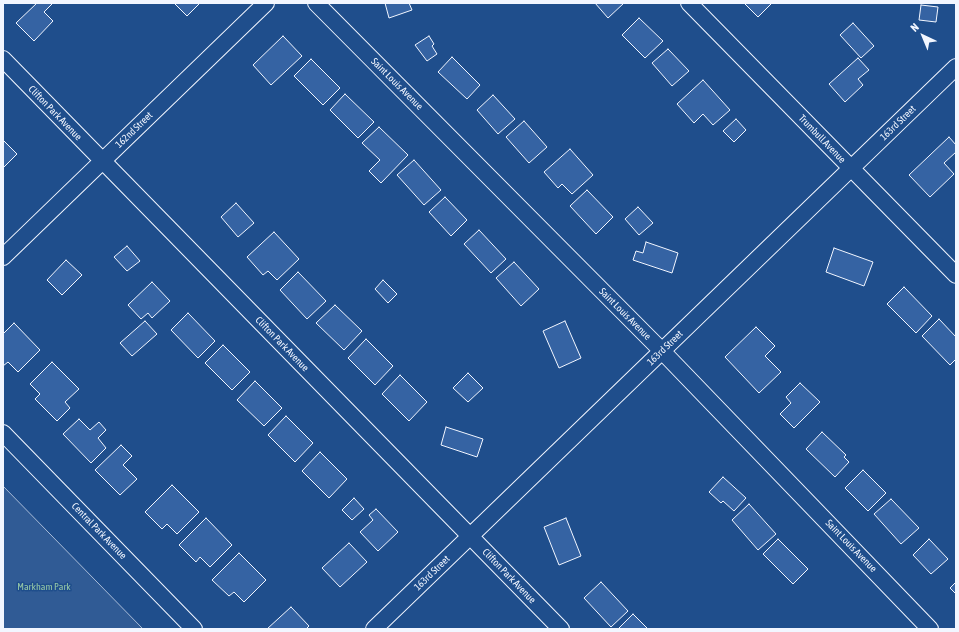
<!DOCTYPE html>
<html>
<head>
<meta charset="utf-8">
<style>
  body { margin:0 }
  #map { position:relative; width:959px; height:632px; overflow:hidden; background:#1f4e8c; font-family:"Asap Condensed",sans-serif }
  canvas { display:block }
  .frame { position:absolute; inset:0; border:4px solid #f2f6ff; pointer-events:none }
  .north { position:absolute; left:903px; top:16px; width:40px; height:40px; -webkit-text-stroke:3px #1f4e8c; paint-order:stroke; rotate:316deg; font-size:11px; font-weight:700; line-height:16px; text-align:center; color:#f2f6ff }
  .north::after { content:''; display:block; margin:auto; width:14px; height:18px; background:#f2f6ff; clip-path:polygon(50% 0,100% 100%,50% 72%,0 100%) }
</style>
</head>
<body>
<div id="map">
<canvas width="959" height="632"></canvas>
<div class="frame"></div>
<div class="north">N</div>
</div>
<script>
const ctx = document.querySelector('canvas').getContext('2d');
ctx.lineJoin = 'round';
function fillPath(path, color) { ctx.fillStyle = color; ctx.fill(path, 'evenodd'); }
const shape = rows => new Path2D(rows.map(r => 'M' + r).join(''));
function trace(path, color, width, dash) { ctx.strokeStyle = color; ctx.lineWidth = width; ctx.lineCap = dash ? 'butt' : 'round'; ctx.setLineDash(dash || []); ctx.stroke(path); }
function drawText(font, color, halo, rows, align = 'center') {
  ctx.font = font + ' "Asap Condensed",sans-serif'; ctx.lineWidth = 3; ctx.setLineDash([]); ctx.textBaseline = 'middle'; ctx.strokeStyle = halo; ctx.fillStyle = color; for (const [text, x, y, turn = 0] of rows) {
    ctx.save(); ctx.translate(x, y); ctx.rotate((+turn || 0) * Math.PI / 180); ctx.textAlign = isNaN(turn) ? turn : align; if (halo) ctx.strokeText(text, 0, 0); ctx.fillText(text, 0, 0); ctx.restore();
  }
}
const green = shape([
  [3,486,143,629,3,629,3,486]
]);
fillPath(green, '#305b95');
trace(green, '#a8bbd7', 1);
const building = shape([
  [37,3,53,3,44,12,53,21,34,41,16,23,37,3],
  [174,3,200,3,187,16,174,3],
  [385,3,409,3,412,10,389,18,385,3],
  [595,3,624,3,608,18,595,3],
  [744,3,772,3,758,17,744,3],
  [921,5,938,7,936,22,919,20,921,5],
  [639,18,663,41,645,58,622,35,639,18],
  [853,23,874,46,861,58,840,35,853,23],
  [283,36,302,56,271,85,253,65,283,36],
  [429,36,434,44,432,46,437,54,427,61,415,45,429,36],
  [668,49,689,71,672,86,652,63,668,49],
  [452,57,480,85,467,99,438,72,452,57],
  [858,58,869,70,858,79,863,85,845,102,829,84,858,58],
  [311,59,340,88,323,105,294,76,311,59],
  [703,80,730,110,713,125,703,114,694,123,677,104,703,80],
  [345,94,374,122,358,138,330,110,345,94],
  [493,95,515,119,498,134,477,110,493,95],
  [736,119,746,130,734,142,723,131,736,119],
  [524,121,547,147,529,163,506,137,524,121],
  [379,127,408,155,381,183,369,171,380,160,362,143,379,127],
  [949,137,956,145,956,152,944,163,954,174,930,197,909,175,949,137],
  [3,140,17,154,3,168,3,140],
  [570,149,593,175,572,194,562,184,558,188,544,172,570,149],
  [414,160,441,190,424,205,397,175,414,160],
  [587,190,613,217,596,234,570,206,587,190],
  [445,197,467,220,451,236,429,212,445,197],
  [236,203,254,223,238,237,221,217,236,203],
  [638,207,653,223,639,235,625,219,638,207],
  [479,230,506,259,491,273,464,244,479,230],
  [274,232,299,259,277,280,268,271,263,275,247,257,274,232],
  [646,242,678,253,672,273,633,260,636,251,643,253,646,242],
  [127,246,140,261,127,271,114,257,127,246],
  [834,248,873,262,864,286,826,272,834,248],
  [66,260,82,275,62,295,47,280,66,260],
  [514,262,539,289,521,306,496,278,514,262],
  [298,272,326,301,307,319,280,290,298,272],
  [383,280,397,294,388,303,375,289,383,280],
  [152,282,170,301,152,318,148,313,141,319,128,305,152,282],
  [904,287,932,316,916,333,887,304,904,287],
  [335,305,362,331,344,350,316,323,335,305],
  [188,313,215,341,198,358,171,330,188,313],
  [939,319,956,337,956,359,950,365,922,336,939,319],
  [145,321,157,334,132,356,120,343,145,321],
  [565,321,581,358,559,368,543,331,565,321],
  [14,323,40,350,18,372,8,362,3,366,3,334,14,323],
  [756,327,775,346,765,356,781,372,759,393,725,357,756,327],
  [366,339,393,366,375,385,348,358,366,339],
  [223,345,250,372,232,390,205,363,223,345],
  [52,362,79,389,65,402,70,408,57,421,35,399,40,394,30,384,52,362],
  [468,373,483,388,468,402,453,388,468,373],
  [400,375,427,402,409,421,382,394,400,375],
  [255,381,282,408,264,426,237,400,255,381],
  [800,383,820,402,794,428,780,414,791,403,786,397,800,383],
  [286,416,313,443,295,462,268,435,286,416],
  [79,419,90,430,99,422,106,430,98,438,106,448,91,463,63,434,79,419],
  [446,427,483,439,477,457,441,445,446,427],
  [822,432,846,455,844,457,849,462,835,477,806,449,822,432],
  [121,445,132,456,123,465,137,479,120,495,95,470,121,445],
  [320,452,347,479,329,498,302,471,320,452],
  [863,470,886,493,868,511,845,488,863,470],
  [723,477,746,498,734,511,723,501,721,503,709,492,723,477],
  [172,485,199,512,177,534,167,524,162,529,145,512,172,485],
  [354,498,364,509,352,520,342,510,354,498],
  [891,499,919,528,901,544,874,514,891,499],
  [749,504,776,534,758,550,732,520,749,504],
  [376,509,398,532,378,551,360,532,373,520,369,515,376,509],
  [206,518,232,545,210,567,200,557,196,562,179,545,206,518],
  [566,518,581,556,559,565,544,527,566,518],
  [778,539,808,569,793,584,763,554,778,539],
  [929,539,948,559,931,574,913,555,929,539],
  [349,543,367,562,340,587,322,568,349,543],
  [239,553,266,580,244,602,234,592,229,596,212,580,239,553],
  [601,582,628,611,611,627,584,598,601,582],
  [956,582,956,594,950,588,956,582],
  [291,607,309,626,306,629,267,629,291,607],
  [633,614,648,629,618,629,633,614]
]);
fillPath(building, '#3563a3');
trace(building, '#f2f6ff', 1);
const street = shape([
  [316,3,662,351,930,629],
  [689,3,956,275],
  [3,59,561,629],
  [3,257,266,3],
  [3,433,194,629],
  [374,629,956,67]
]);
trace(street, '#f2f6ff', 18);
trace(street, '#1f4e8c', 16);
drawText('10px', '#f2f6ff', '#1f4e8c', [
  ["Saint Louis Avenue",397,84,45],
  ["Clifton Park Avenue",55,113,46],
  ["163rd Street",898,123,-44],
  ["162nd Street",134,130,-44],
  ["Trumbull Avenue",822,139,46],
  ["Saint Louis Avenue",625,314,45],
  ["Clifton Park Avenue",282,344,46],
  ["163rd Street",665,348,-44],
  ["Central Park Avenue",99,531,46],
  ["Saint Louis Avenue",851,546,46],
  ["163rd Street",432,573,-44],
  ["Clifton Park Avenue",509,576,46]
]);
drawText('10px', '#97c8a6', '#1f4e8c', [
  ["Markham Park",44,587]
]);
</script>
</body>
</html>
